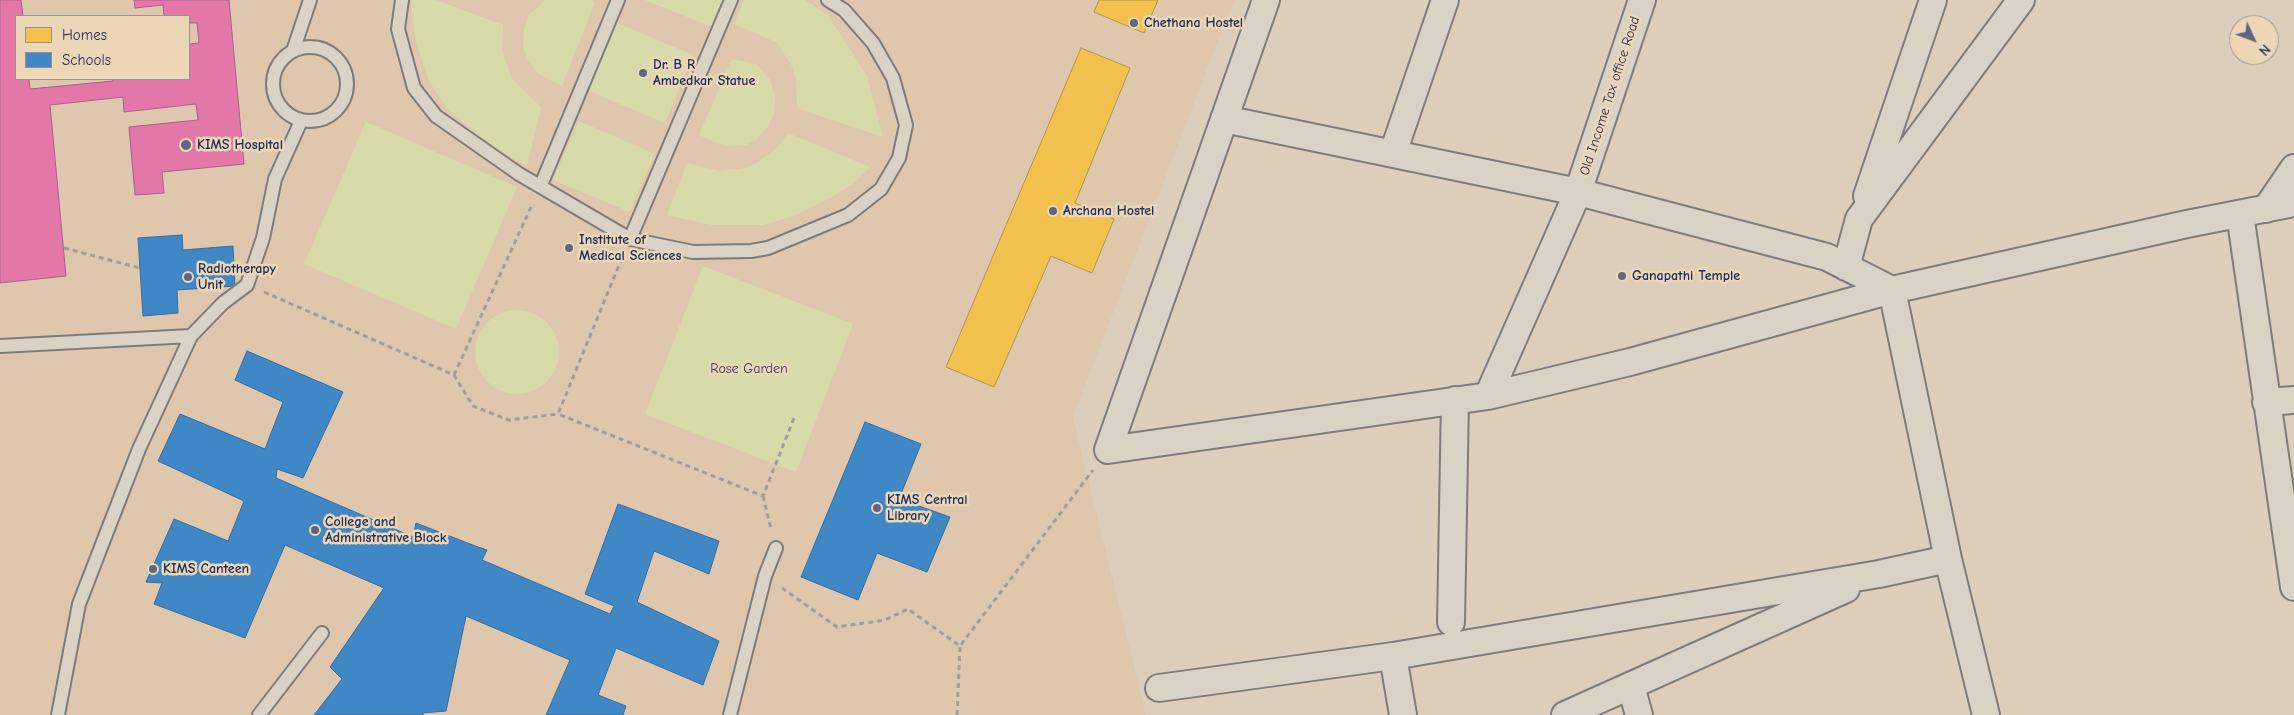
<!DOCTYPE html>
<html>
<head>
<meta charset="utf-8">
<style>
  body { margin:0 }
  #map { position:relative; width:2294px; height:715px; overflow:hidden; background:#ddcebc; font-family:"Comic Neue",sans-serif }
  canvas { display:block }
  .legend { position:absolute; left:15px; top:15px; width:175px; height:65px; box-sizing:border-box; background:#edd6b6; border:1px solid #999393; margin:0; padding:6px 9px; list-style:none; font-size:15px; color:#1b2f5e }
  .legend li { display:flex; align-items:center; gap:10px; height:25px }
  .legend b { width:25px; border:1px solid #999393 }
  .north { position:absolute; left:2229px; top:15px; width:50px; height:50px; box-sizing:border-box; background:#edd6b6; border:1px solid #999393; border-radius:50%; rotate:133deg; font-size:14px; font-weight:700; line-height:20px; text-align:center; color:#1b2f5e }
  .north::after { content:''; display:block; margin:auto; width:18px; height:22px; background:#5f677f; clip-path:polygon(50% 0,100% 100%,50% 72%,0 100%) }
</style>
</head>
<body>
<div id="map">
<canvas width="2294" height="715"></canvas>
<ul class="legend">
<li><b style="height:14px;background:#f2c14e"></b>Homes</li>
<li><b style="height:14px;background:#3f88c5"></b>Schools</li>
</ul>
<div class="north">N</div>
</div>
<script>
const ctx = document.querySelector('canvas').getContext('2d');
ctx.lineJoin = 'round';
function fillPath(path, color) { ctx.fillStyle = color; ctx.fill(path, 'evenodd'); }
const shape = rows => new Path2D(rows.map(r => 'M' + r).join(''));
function trace(path, color, width, dash) { ctx.strokeStyle = color; ctx.lineWidth = width; ctx.lineCap = dash ? 'butt' : 'round'; ctx.setLineDash(dash || []); ctx.stroke(path); }
function drawText(font, color, halo, rows, align = 'center') {
  ctx.font = font + ' "Comic Neue",sans-serif'; ctx.lineWidth = 5; ctx.setLineDash([]); ctx.textBaseline = 'middle'; ctx.strokeStyle = halo; ctx.fillStyle = color; for (const [text, x, y, turn = 0] of rows) {
    ctx.save(); ctx.translate(x, y); ctx.rotate((+turn || 0) * Math.PI / 180); ctx.textAlign = isNaN(turn) ? turn : align; if (halo) ctx.strokeText(text, 0, 0); ctx.fillText(text, 0, 0); ctx.restore();
  }
}
fillPath(shape([
  [0,0,1234,0,1073,417,1146,715,0,715],
  [16,16,189,16,189,79,16,79]
]), '#dfc7ae');
fillPath(shape([
  [411,0,436,0,503,25,502,51,513,80,541,107,527,166,495,147,448,110,429,81,416,42],
  [545,0,592,0,595,2,562,86,539,74,529,62,523,47,524,30,529,15],
  [645,0,723,0,712,27],
  [744,0,805,0,828,15,867,76,883,137,797,108,796,79,791,64,776,42,734,24],
  [617,23,693,55,665,123,589,91],
  [732,59,756,64,770,80,775,96,774,114,767,128,756,140,746,145,732,146,717,143,699,135],
  [579,121,655,154,630,212,553,180],
  [366,122,517,187,456,329,304,264],
  [788,133,870,167,854,183,830,198,794,216,763,225,712,225,667,215,687,163,719,171,745,168,757,163,778,147],
  [703,266,853,324,796,472,645,414],
  '475 352a42 42 0 1 1 84 0a42 42 0 1 1-84 0Z'
]), '#d8dba9');
const homes = shape([
  [1099,0,1158,0,1144,33,1094,12,1099,0],
  [1081,48,1130,68,1075,203,1114,219,1092,273,1051,256,994,387,946,367,1081,48]
]);
fillPath(homes, '#f2c14e');
trace(homes, '#b29553', 1);
const schools = shape([
  [182,235,183,250,233,246,235,286,177,290,178,313,143,316,138,238,182,235],
  [247,351,343,392,303,478,277,469,276,478,413,537,416,523,478,547,487,550,482,560,610,614,614,606,585,594,618,504,719,541,709,574,654,551,637,602,719,641,703,685,616,648,598,695,626,706,623,715,546,715,570,660,466,616,446,711,423,713,423,715,314,715,342,679,330,667,384,588,285,545,245,638,154,604,162,583,146,582,174,519,228,541,244,501,158,461,180,414,265,449,283,402,235,380,247,351],
  [865,422,921,444,899,499,950,517,927,572,877,553,858,600,801,577,865,422]
]);
fillPath(schools, '#3f88c5');
trace(schools, '#346da6', 1);
const health = shape([
  [0,0,21,0,23,16,16,16,16,79,29,79,30,89,113,81,112,79,189,79,189,44,199,43,197,23,189,23,189,16,164,16,163,5,135,8,134,0,229,0,244,164,162,172,164,193,135,195,129,127,198,120,196,104,124,112,123,97,50,105,66,276,0,283,0,0]
]);
fillPath(health, '#e377a8');
trace(health, '#a76192', 1);
const service = shape([
  [402,0,398,29,414,88,436,116,519,174,630,239,693,252,751,251,768,248,848,215,881,189,899,158,906,125,893,78,873,43,844,10,828,0],
  '273 84a37 37 0 1 1 74 0a37 37 0 1 1-74 0Z',
  [293,51,310,0],
  [541,185,618,0],
  [630,239,731,0],
  [0,346,191,336],
  [58,715,79,604,139,449,191,336,223,303,247,285,263,238,275,179,301,121],
  [259,715,322,633],
  [730,715,765,576,776,548]
]);
const minor = shape([
  [1266,0,1108,450,1488,396,1630,362,1892,290,1948,559,1986,715],
  [1224,119,1578,192,1827,257,1892,290,2187,224,2294,203],
  [1393,153,1445,0],
  [1867,196,1933,0],
  [2266,209,2294,168],
  [2240,214,2294,587],
  [1846,267,1859,219,2021,0],
  [1488,396,1578,192,1642,0],
  [2266,402,2294,400],
  [1451,622,1455,400],
  [1631,686,1639,715],
  [1159,688,1393,656],
  [1403,715,1393,656,1879,574,1948,559],
  [1565,715,1846,589]
]);
trace(service, '#7e7c7c', 16);
trace(minor, '#7e7c7c', 30);
trace(shape([
  [64,248,140,268],
  [622,258,558,414,763,496,794,418],
  [264,292,454,375,473,406,509,420,558,414],
  [454,375,532,205],
  [763,496,771,529],
  [782,588,837,627,885,620,908,609,960,646,1093,470],
  [957,715,960,646]
]), '#a29e9b', 3, [5, 4]);
trace(service, '#dbd2c6', 12);
trace(minor, '#dbd2c6', 26);
for (const [x, y, r, color] of [
  [1134,23,5,"#5f677f"],
  [643,73,5,"#5f677f"],
  [186,145,6,"#5f677f"],
  [1053,211,5,"#5f677f"],
  [569,248,5,"#5f677f"],
  [1622,276,5,"#5f677f"],
  [188,277,5,"#5f677f"],
  [877,508,5,"#5f677f"],
  [315,530,5,"#5f677f"],
  [153,569,5,"#5f677f"]
]) { const dot = new Path2D(); dot.arc(x, y, r, 0, 2 * Math.PI); ctx.fillStyle = color; ctx.fill(dot); trace(dot, '#edd6b6', 2); }
drawText('bold 14px', '#1b2f5e', '#edd6b6', [
  ["Chethana Hostel",1144,23],
  ["Dr. B R",653,65],
  ["Ambedkar Statue",653,81],
  ["KIMS Hospital",197,145],
  ["Archana Hostel",1063,211],
  ["Institute of",579,240],
  ["Medical Sciences",579,256],
  ["Radiotherapy",198,269],
  ["Unit",198,285],
  ["Ganapathi Temple",1632,276],
  ["KIMS Central",887,500],
  ["Library",887,516],
  ["College and",325,522],
  ["Administrative Block",325,538],
  ["KIMS Canteen",163,569]
], 'left');
drawText('14px', '#1b2f5e', '#edd6b6', [
  ["Old Income Tax office Road",1610,96,-72]
]);
drawText('14px', '#2d4164', '#edd6b6', [
  ["Rose Garden",749,369]
]);
</script>
</body>
</html>
